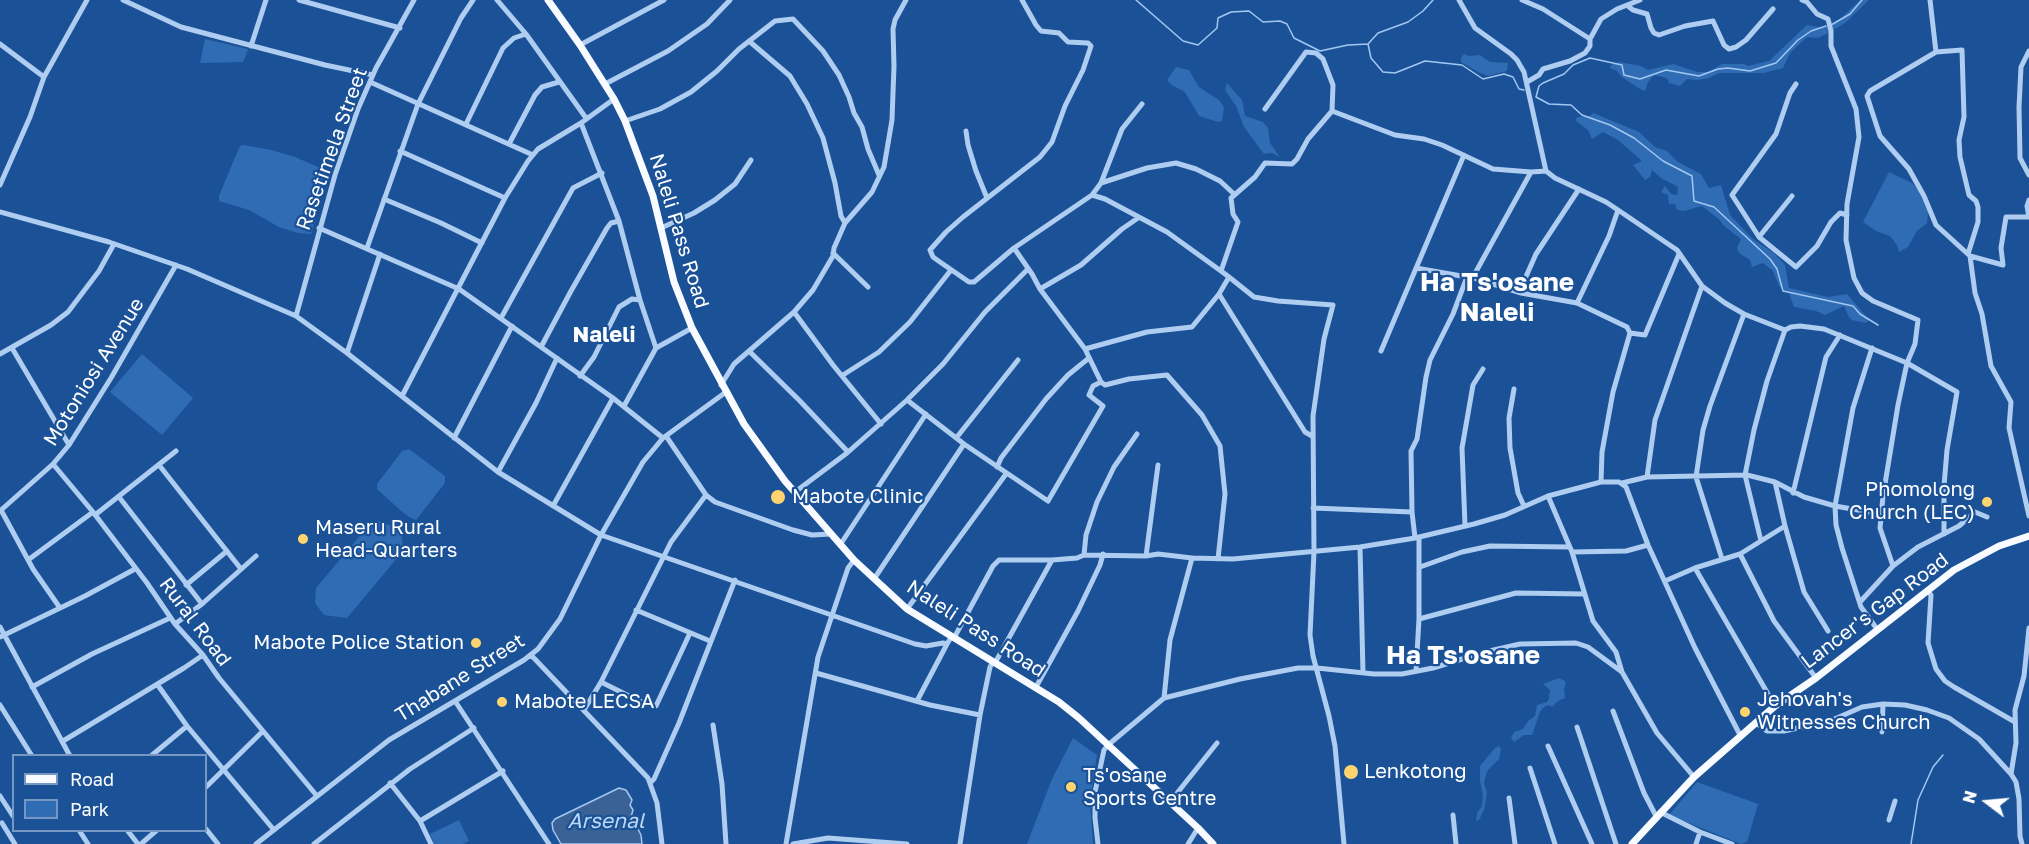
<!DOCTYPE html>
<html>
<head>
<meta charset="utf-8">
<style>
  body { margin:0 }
  #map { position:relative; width:2029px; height:844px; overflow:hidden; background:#1b5297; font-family:"Golos Text",sans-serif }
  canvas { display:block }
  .legend { position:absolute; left:12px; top:754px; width:195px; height:78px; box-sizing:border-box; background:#1b5297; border:2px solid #7697c1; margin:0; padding:8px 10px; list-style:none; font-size:18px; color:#fff }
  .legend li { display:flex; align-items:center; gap:12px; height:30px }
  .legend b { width:30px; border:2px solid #7697c1 }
  .north { position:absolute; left:1957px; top:772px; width:60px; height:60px; -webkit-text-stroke:4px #1b5297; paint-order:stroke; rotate:286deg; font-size:16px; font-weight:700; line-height:24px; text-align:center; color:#fff }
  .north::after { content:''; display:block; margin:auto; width:21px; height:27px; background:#fff; clip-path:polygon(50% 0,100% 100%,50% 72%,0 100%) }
</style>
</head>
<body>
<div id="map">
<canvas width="2029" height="844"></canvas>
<ul class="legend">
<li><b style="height:8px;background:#f8fbff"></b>Road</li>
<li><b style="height:16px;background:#2f6cb4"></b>Park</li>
</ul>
<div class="north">N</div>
</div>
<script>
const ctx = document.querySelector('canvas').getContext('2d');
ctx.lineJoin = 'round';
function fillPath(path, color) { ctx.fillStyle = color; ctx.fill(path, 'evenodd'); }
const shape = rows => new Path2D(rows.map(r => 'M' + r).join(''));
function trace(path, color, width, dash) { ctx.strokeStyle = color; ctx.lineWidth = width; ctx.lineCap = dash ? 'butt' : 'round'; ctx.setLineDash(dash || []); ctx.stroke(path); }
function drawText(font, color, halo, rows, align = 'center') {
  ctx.font = font + ' "Golos Text",sans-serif'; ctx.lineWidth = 4.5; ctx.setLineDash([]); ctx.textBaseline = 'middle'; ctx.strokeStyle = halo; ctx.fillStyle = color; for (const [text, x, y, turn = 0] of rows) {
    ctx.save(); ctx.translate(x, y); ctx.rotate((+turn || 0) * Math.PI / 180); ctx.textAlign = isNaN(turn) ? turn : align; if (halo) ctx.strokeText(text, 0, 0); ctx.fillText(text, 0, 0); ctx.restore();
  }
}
fillPath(shape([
  [1860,0,1869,0,1845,23,1828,33,1818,38,1807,37,1790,53,1783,68,1764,73,1719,73,1709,78,1697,80,1687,79,1680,86,1669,83,1667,78,1654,75,1648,82,1645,91,1640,89,1622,77,1617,71,1610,68,1611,65,1619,62,1641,66,1648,70,1673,64,1697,72,1708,72,1722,64,1744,64,1748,66,1769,61,1807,25,1824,28,1837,22],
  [205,39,248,49,246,55,243,62,200,63],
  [1464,54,1469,56,1480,55,1490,62,1508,63,1507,71,1488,76,1480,73,1461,62,1461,58],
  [1176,67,1189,70,1199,87,1219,100,1224,107,1222,121,1218,122,1199,116,1185,92,1172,85,1167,80],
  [1227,83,1242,100,1245,116,1263,122,1268,128,1270,143,1280,157,1272,153,1264,154,1244,127,1236,106,1225,90],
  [1593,113,1639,132,1655,147,1667,151,1678,162,1701,174,1709,188,1721,185,1730,215,1754,240,1774,253,1785,265,1789,288,1828,297,1847,294,1869,320,1866,323,1852,320,1849,317,1844,306,1825,315,1816,311,1794,307,1789,293,1779,286,1773,271,1763,263,1752,267,1750,260,1739,253,1737,248,1741,239,1723,225,1720,220,1702,206,1684,211,1677,210,1675,204,1669,204,1668,195,1661,192,1665,186,1671,194,1677,195,1678,187,1661,178,1652,170,1650,177,1645,180,1633,165,1642,161,1618,140,1603,132,1592,139,1588,130,1575,120,1578,117,1590,116],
  [243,145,271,150,295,157,318,167,322,171,321,200,311,234,298,233,279,227,249,210,219,201,219,196,236,155,240,146],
  [1889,172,1912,183,1918,190,1928,213,1927,223,1917,231,1908,247,1899,252,1897,245,1890,236,1876,231,1863,222],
  [142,354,193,398,162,435,110,392],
  [409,449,445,476,445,483,416,520,409,517,400,510,377,489,377,484,402,451],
  [379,521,391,526,402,536,403,551,347,618,324,615,315,603,316,588,369,525],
  [1559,678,1566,682,1564,689,1565,698,1558,701,1552,707,1549,705,1544,707,1540,712,1532,735,1524,735,1514,742,1511,738,1514,732,1523,729,1528,721,1535,716,1537,705,1547,702,1549,699,1550,690,1543,684],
  [1073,738,1097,755,1090,801,1093,844,1027,844,1052,779],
  [1499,746,1501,749,1499,759,1487,771,1484,783,1487,793,1484,810,1479,820,1476,821,1477,813,1482,806,1483,795,1480,781,1480,766,1495,748],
  [1697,782,1758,804,1747,842,1741,844,1669,815],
  [459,820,469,841,463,844,434,844,430,834]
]), '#2f6cb4');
const water = shape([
  [619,788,626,790,632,800,630,805,633,810,631,817,639,823,637,827,641,835,642,844,561,844,553,830,552,823,555,819,619,788]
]);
fillPath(water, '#3b6294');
trace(water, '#a2c8f2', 1.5);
trace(shape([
  [1136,0,1183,41,1198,45,1217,28,1218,18,1231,12,1249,11,1263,22,1280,21,1287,24,1294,38,1320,51,1348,45,1368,44,1371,58,1383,72,1395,73,1425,61,1462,65,1483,79,1504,74,1513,77,1519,89,1524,90],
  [1831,25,1850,14,1862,0],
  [1826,26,1811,31,1798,40,1776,63,1750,71,1728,68,1718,69,1699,76,1666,70,1640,79,1624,75,1622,65,1590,58,1573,65,1564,74,1543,83,1539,86,1536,97,1549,104,1571,105,1582,115,1610,125,1634,138,1663,161,1692,176,1694,201,1714,207,1770,259,1777,269,1783,291,1853,306,1860,314,1878,325],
  [1368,44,1378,33,1408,22,1423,11,1433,0],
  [1911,844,1918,800,1933,767,1943,755]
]), '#a2c8f2', 1.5);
trace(shape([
  [123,0,181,27,325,65,373,75],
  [299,0,400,28],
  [497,0,526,34,586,118],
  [1459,0,1475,28,1511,54,1517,60,1524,72,1546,171,1555,178,1606,202,1618,210,1609,236,1577,303,1627,327,1630,333,1613,392,1602,452,1601,482,1619,482,1626,487,1648,545,1695,648,1740,735],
  [1522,0,1543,9,1590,39,1590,46,1585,53,1570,61,1543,69,1539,75,1527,82],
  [1802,0,1807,2,1817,14,1828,19,1831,31,1831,46,1856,109,1859,137,1847,204,1846,240,1854,278,1862,293,1873,301,1918,320,1915,344,1907,363,1898,405,1883,496,1880,528,1893,566],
  [1930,0,1936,52,1962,50,1964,117,1959,140,1960,157,1969,195,1976,201,1978,207,1978,222,1968,254],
  [1628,6,1633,10,1647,14,1651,28,1654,33,1659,35,1685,26,1713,21,1724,45,1729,49,1736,47,1746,40,1773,9],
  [1590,39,1601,19,1617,9,1640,0],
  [749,41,790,76,807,104,823,138,835,183,841,216,845,223],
  [0,44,44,77],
  [580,45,664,0],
  [251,46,266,0],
  [2029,51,2021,67,2019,107,2020,158,2029,175],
  [1936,52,1870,91,1867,96,1880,136,1909,169,1924,196,1936,225,1970,256,1975,293,1982,314,1991,366,2011,402,2009,428,2029,516],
  [370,82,533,155],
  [605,84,668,51,707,24,730,0],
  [1796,84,1790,93,1776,134,1732,195,1759,237,1796,267,1817,246,1831,222,1840,213,1847,215],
  [1332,111,1395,135,1424,139,1442,145,1493,169,1531,172,1546,171],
  [625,121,660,109,691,92,717,71,739,49,775,21,793,19,823,51,839,75,849,97,854,113,862,127,868,149,879,175],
  [581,123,619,221,640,300,656,348],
  [466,124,503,48,514,38,526,34],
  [966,131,968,145,976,171,987,198],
  [509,144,535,95,542,87,559,82],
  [400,151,505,198],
  [1101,183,1147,168,1176,163,1196,169,1220,181,1234,194],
  [0,185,30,117,44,77,87,0],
  [1092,195,1101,183,1122,129,1142,104],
  [384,199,441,223,482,243],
  [1618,210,1677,250,1702,286,1725,303,1744,314,1785,330,1791,327,1800,326,1824,329,1907,363,1957,392,1947,450,1944,486,1944,534],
  [0,212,109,242,187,269,296,316,347,353,498,472,601,535,915,644,926,646,943,643,947,644,952,636],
  [319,228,459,289,613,398,663,438],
  [661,228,694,213,715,200,735,184,751,160],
  [1759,237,1792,196],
  [367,248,418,104,461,18,473,0],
  [1014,248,974,282,969,282,940,262,933,257,930,250,946,232,963,217,1040,157,1052,142,1065,106,1083,70,1091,46,1088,43,1068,42,1059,33,1041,31,1036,25,1022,0],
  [833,253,868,287],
  [1970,256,2003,265,2001,248,2006,217,2029,217,2027,206,2029,200],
  [1229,277,1221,271,1238,222,1233,214,1231,198,1255,177,1265,163,1292,164,1297,159,1308,139,1332,111,1333,85,1323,59,1316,53,1306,52,1265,109],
  [1471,277,1521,293,1577,303],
  [1473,277,1531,172],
  [1040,289,1081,265,1122,229,1138,218],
  [1521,293,1524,281,1536,254,1579,189],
  [1219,294,1305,432,1312,436],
  [794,312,833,365,881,424],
  [296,316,335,175,358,109,376,68,414,0],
  [501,318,573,188,602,173],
  [1630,333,1645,335,1679,254],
  [541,347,571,291,607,228,611,223,619,221],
  [12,348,69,445],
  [1872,348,1853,408,1835,506,1836,525,1842,548,1861,607,1877,629],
  [1085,349,1147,332,1192,327,1219,294,1229,277,1254,297,1278,301,1333,305,1324,339,1313,416,1314,552,1310,635,1313,656,1329,716,1335,746,1344,844],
  [749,351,800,401,848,452],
  [1381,351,1464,155],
  [347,353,380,254],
  [0,354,51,325,68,312,99,271,114,244],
  [843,375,879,352,910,322,951,270],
  [580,376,594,357,619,307,632,299,640,300],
  [1101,382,1085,349,1040,289,1032,274,1014,248,1092,195,1105,199,1167,232,1221,271],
  [721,385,734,364,794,312,813,290,833,256,834,248,845,223,872,192,884,167,892,120,894,66,893,29,895,20,906,0],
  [1514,389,1509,418,1510,448,1518,493,1524,506],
  [402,396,505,198,528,161,538,149,581,123,614,99],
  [907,400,964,444,1048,501,1103,406,1089,395,1093,386,1101,382,1105,385,1129,379,1167,375,1202,415,1220,446,1225,494,1218,559],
  [624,406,656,348,692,328],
  [666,436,706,495,715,502,793,530,812,535,831,534],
  [957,437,1018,360],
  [454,438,512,326],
  [53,464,93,512,147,583,175,624,203,655,219,678,317,796],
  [159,465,241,569],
  [997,467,1001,458,1046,399,1068,375,1089,358],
  [498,472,536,403,557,358],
  [1647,477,1655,420,1702,286],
  [1622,483,1647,477,1747,475,1775,482,1804,497,1835,506,1881,514],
  [795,492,847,453,907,400,943,364,985,312,1028,269],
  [1793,493,1826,357,1840,335],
  [1548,496,1572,552,1593,621,1616,652,1622,672],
  [119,497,202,604],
  [553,506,613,398],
  [1313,508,1412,512],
  [1,510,33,569,60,608],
  [0,511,53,464,69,445,111,378,176,265],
  [95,515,176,451],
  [1465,526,1462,448,1473,385,1483,369],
  [1785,526,1804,592,1828,631],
  [1415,538,1412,512,1411,451,1417,439,1426,377,1430,360,1453,314,1467,277,1416,268],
  [1761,541,1745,475,1754,430,1767,381,1785,330],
  [840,545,926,414],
  [1360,547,1363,673],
  [1572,552,1626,551,1648,545],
  [1740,554,1774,621,1816,678],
  [1084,555,1086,535,1097,502,1114,467,1137,434],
  [1146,556,1158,465],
  [1722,559,1696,477,1703,430,1710,406,1744,314],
  [28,560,93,512],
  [1420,567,1462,552,1490,546,1570,547],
  [1695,568,1775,706],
  [874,579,964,444],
  [1665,581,1695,568,1740,554,1785,526,1775,482],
  [186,585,227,551],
  [1927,590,1931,595,1928,643,1936,669,1945,681,1954,687,2015,722],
  [1860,602,1893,566,1918,547,1959,526,1975,512,1987,517],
  [907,609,1006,474],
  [636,610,710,641],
  [1419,619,1516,593,1585,594],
  [175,624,202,604,256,556],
  [0,627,70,756],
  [0,637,85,596,135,569],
  [954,638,993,566,999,560,1052,560,1077,558,1084,555,1146,556,1158,554,1192,558,1233,559,1360,547,1415,538,1474,524,1505,515,1548,496,1601,482],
  [531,655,648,778,657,803,662,844],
  [995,663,1052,560],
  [1416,671,1419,619,1419,537],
  [816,673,930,705,980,715],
  [601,682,637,700,656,706,690,633],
  [157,684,187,726,274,830],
  [32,687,92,654,170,618],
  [1036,687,1078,611,1100,565,1103,554],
  [1164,698,1170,640,1192,558],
  [455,701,549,844],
  [917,701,947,644],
  [0,705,32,756],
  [584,710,601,682,671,542,706,495],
  [1613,711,1644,793,1656,816],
  [1756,723,1767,731,1784,731,1830,721,1862,707,1883,704,1905,705,1927,710,1949,718,1979,739,2011,774,2016,782,2019,799,2020,836,2022,844],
  [713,725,722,784,726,844],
  [1577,727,1616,844],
  [1882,732,1883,704],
  [63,741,184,668,203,655],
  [1548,746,1592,844],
  [151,756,187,726],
  [1530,768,1555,844],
  [2011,774,2016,743,2015,710,2024,676,2029,628],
  [651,782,654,779,679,723,735,580],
  [390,783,420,821,431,844],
  [206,787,263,731],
  [0,796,13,816],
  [1509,798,1515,844],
  [1170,802,1217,743],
  [1660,812,1700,832,1732,844],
  [1453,815,1456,844],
  [1889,820,1895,801],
  [420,821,503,771],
  [2,823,15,844],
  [206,829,218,844],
  [79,830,88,844],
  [127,830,138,844],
  [141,844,157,830],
  [256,844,389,740,524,660,538,649,560,619,601,535,643,462,663,438,726,392],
  [314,844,410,769,474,728],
  [786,844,818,657,848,568,854,560],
  [793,844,828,838,907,844],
  [960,844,980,715,990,667,993,662],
  [1098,844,1095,818,1095,792,1104,750,1108,745,1164,698,1240,679,1298,668,1317,668,1374,674,1402,674,1433,668,1485,652,1520,644,1576,643,1588,647,1622,672,1657,733,1694,777],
  [1188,844,1198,828],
  [1696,844,1700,832]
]), '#afcdf0', 5);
trace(shape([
  [548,0,580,45,614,99,625,121,653,196,674,282,692,328,744,424,785,481,854,560,907,609,1059,702,1079,718,1198,828,1213,844],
  [1632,844,1694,777,1775,706,1816,678,1954,570,1999,546,2029,536]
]), '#f8fbff', 7);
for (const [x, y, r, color] of [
  [778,497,8,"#ffd46e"],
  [1987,502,6,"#ffd46e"],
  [303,539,6,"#ffd46e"],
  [476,643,6,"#ffd46e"],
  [502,702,6,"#ffd46e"],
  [1745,712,6,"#ffd46e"],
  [1351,772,8,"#ffd46e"],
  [1071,787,6,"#ffd46e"]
]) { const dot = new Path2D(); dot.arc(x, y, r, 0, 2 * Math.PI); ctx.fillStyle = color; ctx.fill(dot); trace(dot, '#1b5297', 2); }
drawText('20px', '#fff', '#1b5297', [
  ["Rasetimela Street",332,149,-70],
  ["Naleli Pass Road",679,231,73],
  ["Motoniosi Avenue",94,372,-58],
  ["Lancer's Gap Road",1875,611,-37],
  ["Rural Road",195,622,53],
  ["Naleli Pass Road",976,629,33],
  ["Thabane Street",460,678,-32]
]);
drawText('20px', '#fff', '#1b5297', [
  ["Phomolong",1975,490,"right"],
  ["Church (LEC)",1975,513,"right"],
  ["Mabote Clinic",792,497],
  ["Maseru Rural",315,528],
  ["Head-Quarters",315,551],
  ["Mabote Police Station",464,643,"right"],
  ["Jehovah's",1757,700],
  ["Witnesses Church",1757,723],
  ["Mabote LECSA",514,702],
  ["Lenkotong",1364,772],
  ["Ts'osane",1083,776],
  ["Sports Centre",1083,799]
], 'left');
drawText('italic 21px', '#bbd7f7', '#1b5297', [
  ["Arsenal",606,821]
]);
drawText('bold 22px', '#fff', '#1b5297', [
  ["Naleli",604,335]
]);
drawText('bold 26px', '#fff', '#1b5297', [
  ["Ha Ts'osane",1497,283],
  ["Naleli",1497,313],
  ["Ha Ts'osane",1463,656]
]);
</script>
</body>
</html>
